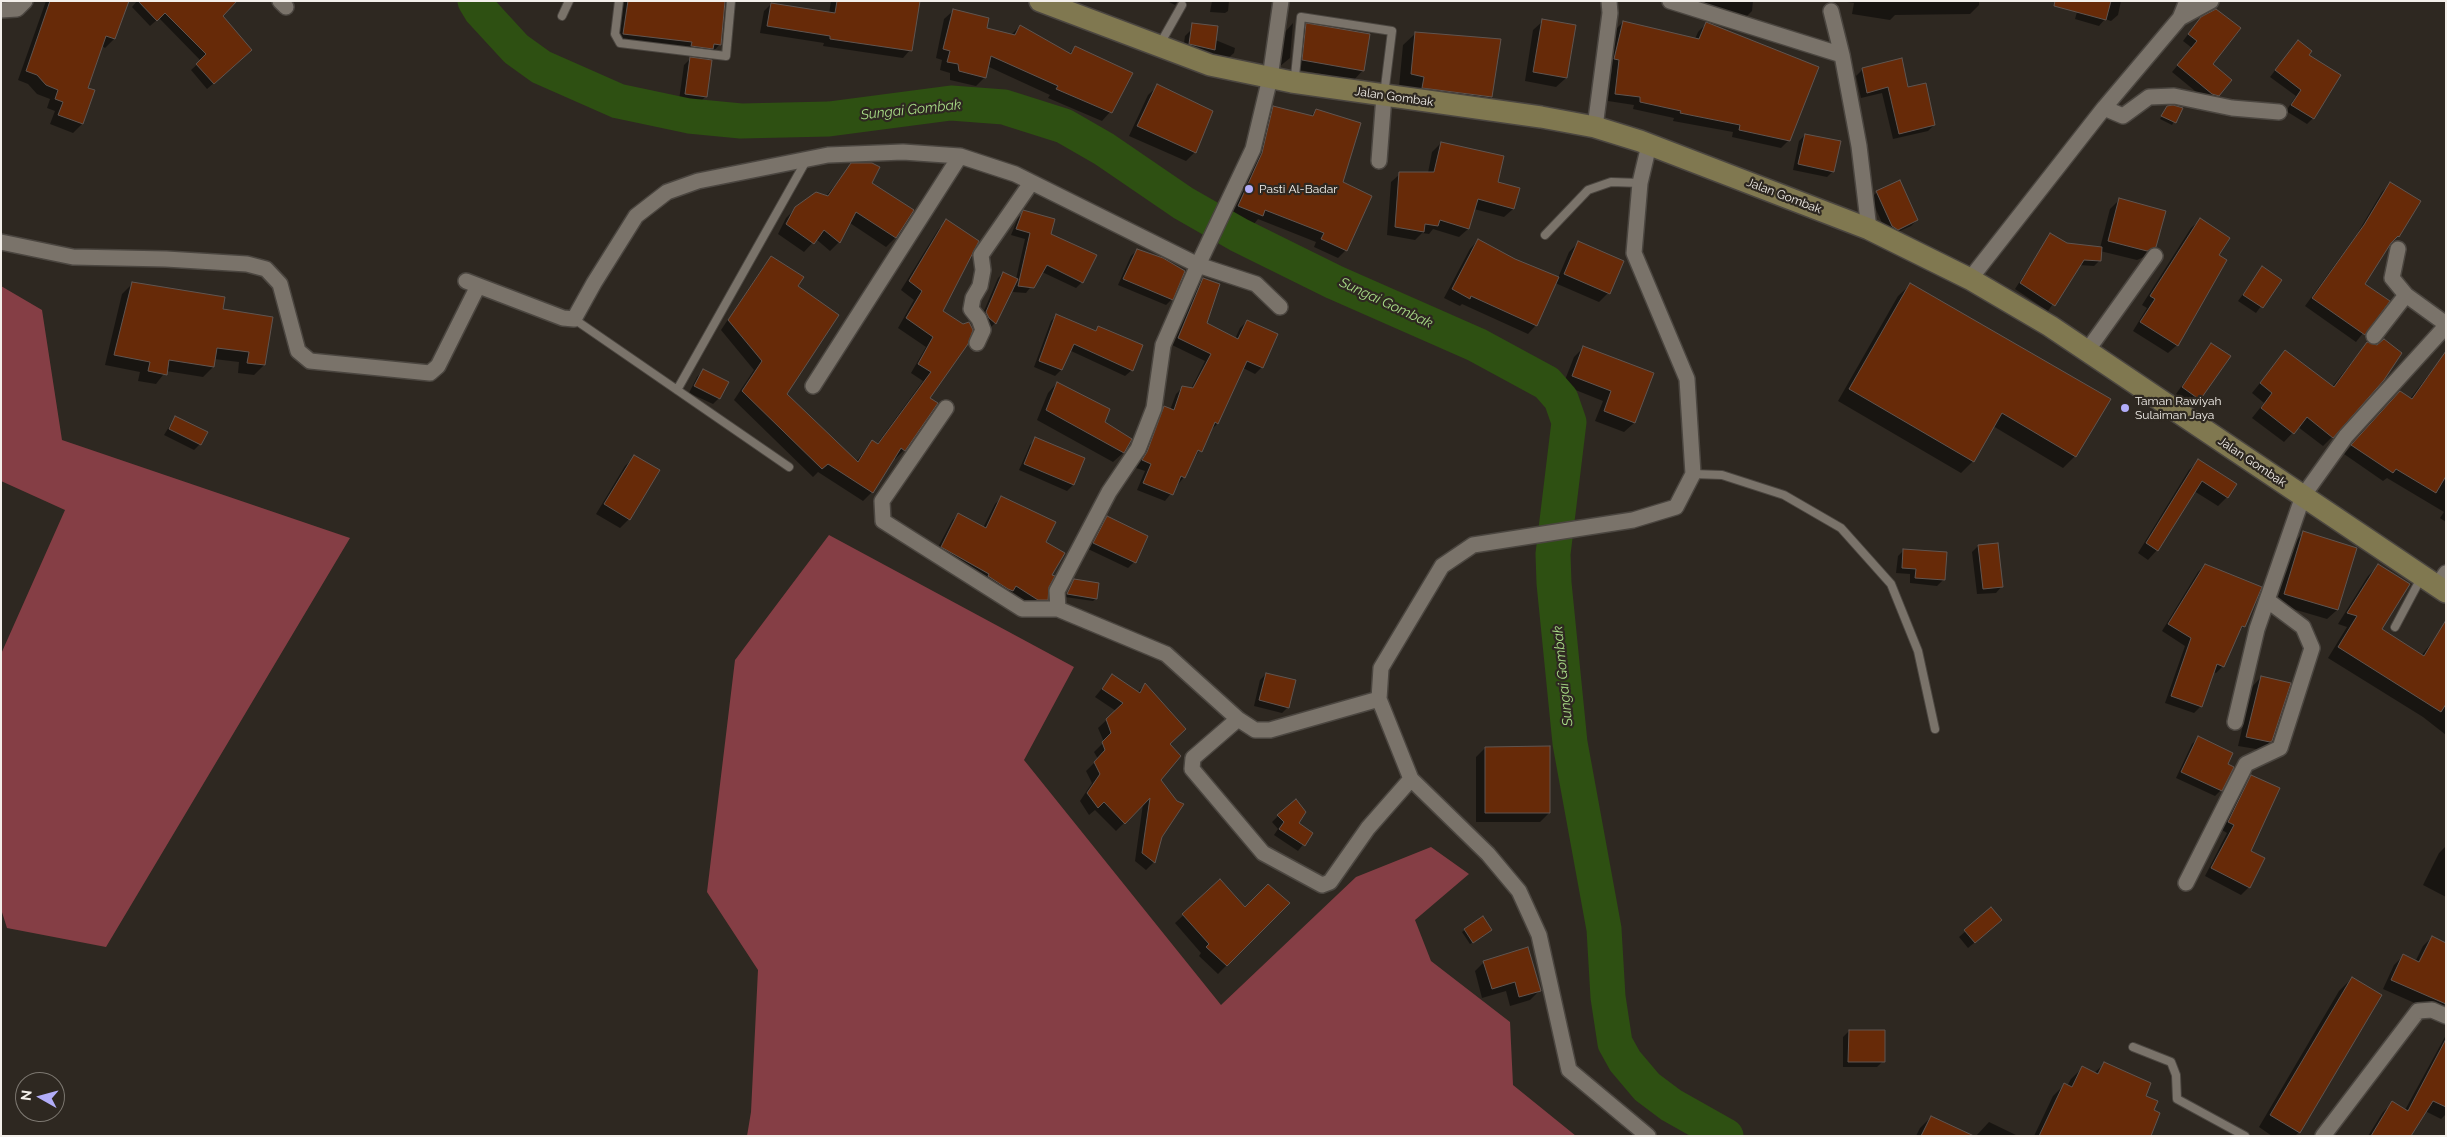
<!DOCTYPE html>
<html>
<head>
<meta charset="utf-8">
<style>
  body { margin:0 }
  #map { position:relative; width:2447px; height:1137px; overflow:hidden; background:#2e2821; font-family:Raleway,sans-serif }
  canvas { display:block }
  .frame { position:absolute; inset:0; border:2px solid #f3efea; pointer-events:none }
  .north { position:absolute; left:15px; top:1072px; width:50px; height:50px; box-sizing:border-box; background:#2e2821; border:1px solid #7d7871; border-radius:50%; rotate:277deg; font-size:14px; font-weight:700; line-height:20px; text-align:center; color:#f3efea }
  .north::after { content:''; display:block; margin:auto; width:18px; height:22px; background:#b2adf9; clip-path:polygon(50% 0,100% 100%,50% 72%,0 100%) }
</style>
</head>
<body>
<div id="map">
<canvas width="2447" height="1137"></canvas>
<div class="frame"></div>
<div class="north">N</div>
</div>
<script>
const ctx = document.querySelector('canvas').getContext('2d');
ctx.lineJoin = 'round';
function fillPath(path, color) { ctx.fillStyle = color; ctx.fill(path, 'evenodd'); }
const shape = rows => new Path2D(rows.map(r => 'M' + r).join(''));
function trace(path, color, width, dash) { ctx.strokeStyle = color; ctx.lineWidth = width; ctx.lineCap = dash ? 'butt' : 'round'; ctx.setLineDash(dash || []); ctx.stroke(path); }
function drawText(font, color, halo, rows, align = 'center') {
  ctx.font = font + ' Raleway,sans-serif'; ctx.lineWidth = 4.5; ctx.setLineDash([]); ctx.textBaseline = 'middle'; ctx.strokeStyle = halo; ctx.fillStyle = color; for (const [text, x, y, turn = 0] of rows) {
    ctx.save(); ctx.translate(x, y); ctx.rotate((+turn || 0) * Math.PI / 180); ctx.textAlign = isNaN(turn) ? turn : align; if (halo) ctx.strokeText(text, 0, 0); ctx.fillText(text, 0, 0); ctx.restore();
  }
}
fillPath(shape([
  [1,286,42,310,62,440,350,538,106,947,7,928,1,909,1,654,65,510,1,481],
  [829,535,1074,667,1024,760,1221,1005,1356,877,1431,847,1469,874,1415,920,1431,961,1510,1022,1513,1085,1576,1136,747,1136,751,1112,758,970,707,892,735,660]
]), '#853e45');
fillPath(shape([
  [46,1,129,1,114,39,105,48,102,46,87,89,93,91,82,124,73,133,50,124,55,111,47,108,50,99,37,94,28,84,18,80],
  [137,1,227,1,221,16,245,56,207,89,191,70,201,61,159,18,150,26,132,7],
  [621,1,725,1,720,44,712,53,615,43],
  [831,1,918,1,910,50,903,58,823,46,824,43,760,33,764,11,771,4,829,14],
  [1167,1,1178,1,1175,5],
  [1212,1,1229,1,1228,11,1225,13,1210,12],
  [1705,1,1753,1,1752,11,1744,19,1704,12],
  [1840,1,1979,1,1979,5,1970,14,1895,15,1890,20,1852,14,1854,3],
  [2080,1,2121,1,2118,15,2111,21,2105,19,2099,26,2075,19],
  [953,11,985,29,1011,35,1020,26,1069,54,1075,47,1110,112,1102,121,1048,98,1050,95,987,66,985,77,976,86,950,80,950,73,940,70,942,60,936,58,944,19],
  [1543,21,1566,78,1556,87,1525,81,1533,30],
  [1623,22,1695,39,1698,32,1706,24,1789,140,1781,148,1732,137,1733,132,1673,121,1674,118,1633,109,1634,105,1608,101,1612,67,1607,66,1615,30],
  [1293,23,1290,58,1279,67,1285,32],
  [1306,25,1363,70,1354,80,1294,69,1297,34],
  [2195,25,2211,64,2218,95,2212,101,2206,100,2172,72,2192,48,2183,41],
  [1191,30,1235,48,1234,53,1227,59,1183,50,1185,36],
  [1416,33,1500,40,1491,97,1478,109,1399,87,1403,45],
  [2292,48,2307,55,2313,118,2307,124,2286,111,2296,96,2270,77],
  [690,59,706,96,700,102,679,100,684,65],
  [1901,60,1907,89,1934,125,1928,131,1893,139,1882,93,1861,98,1856,76,1862,70],
  [1158,86,1195,152,1186,161,1129,136,1148,95],
  [1273,107,1310,117,1316,110,1341,183,1346,250,1338,258,1314,247,1316,242,1258,219,1254,224,1230,214,1254,162,1265,115],
  [2167,107,2181,109,2172,125,2160,119],
  [1805,135,1833,171,1827,177,1793,170,1799,141],
  [1441,143,1497,183,1518,189,1513,209,1504,217,1474,209,1468,229,1459,237,1433,229,1429,234,1422,233,1415,240,1387,235,1391,182,1400,174,1428,173,1432,152],
  [852,165,870,184,912,211,895,238,886,247,850,223,839,242,830,251,816,239,804,252,778,234,786,218,796,208,826,196],
  [2390,184,2398,236,2389,243,2364,284,2388,301,2356,342,2305,306,2357,234,2382,192],
  [1877,192,1917,220,1911,226,1891,235,1886,232,1871,198],
  [2119,200,2155,246,2146,256,2137,260,2100,251,2099,261,2094,266,2079,265,2048,311,2015,289,2050,235,2067,245,2100,248,2110,209],
  [1024,212,1049,234,1095,256,1082,282,1076,288,1042,272,1026,293,1013,292,1014,287,995,323,990,328,981,318,998,278,1003,273,1016,279,1025,239,1011,235,1018,218],
  [2200,220,2217,255,2177,345,2168,353,2133,331,2147,308,2142,305,2191,228],
  [946,221,941,311,928,398,937,403,904,450,895,459,893,457,872,492,863,501,818,472,813,477,734,400,754,370,721,330,763,267,771,258,796,287,786,394,856,462,872,441,877,444,923,381,911,373,926,347,898,328,914,300,901,290,938,230],
  [1478,240,1515,260,1558,278,1569,252,1578,243,1608,293,1599,302,1555,283,1536,325,1528,334,1462,304,1460,306,1444,298,1470,249],
  [1137,250,1172,299,1166,305,1118,285,1131,256],
  [2262,268,2280,280,2256,313,2238,301],
  [1203,279,1205,324,1235,339,1240,328,1247,321,1262,367,1255,374,1243,368,1217,424,1211,430,1184,477,1165,501,1137,490,1145,471,1136,468,1157,414,1164,408,1170,410,1176,394,1183,387,1191,389,1205,361,1172,345,1196,286],
  [133,283,222,310,264,365,254,375,238,373,239,362,214,359,213,367,203,377,166,371,156,384,138,381,140,372,105,365,122,294],
  [1910,285,2075,456,2063,468,1993,426,1973,461,1961,473,1838,401,1898,296],
  [1057,315,1094,332,1098,327,1132,370,1125,376,1069,350,1061,370,1055,376,1034,367,1051,321],
  [2367,343,2332,437,2323,446,2298,427,2284,442,2252,418,2264,403,2252,393,2286,351,2332,387],
  [2211,344,2199,399,2193,405,2176,394],
  [1584,347,1652,374,1634,423,1624,432,1595,421,1603,401,1563,385,1574,357],
  [2446,352,2446,522,2440,518,2444,512,2387,478,2383,481,2344,454,2391,401,2410,399],
  [703,371,719,398,713,404,689,393,697,377],
  [1057,383,1104,422,1130,439,1123,453,1113,462,1037,420,1048,393],
  [175,417,200,444,194,450,164,435],
  [1036,439,1073,485,1067,491,1019,470,1030,445],
  [635,456,629,519,620,528,596,514,625,466],
  [2198,461,2227,497,2218,506,2194,491,2157,550,2148,560,2138,553,2189,470],
  [1001,498,1045,543,1050,576,1047,599,1040,606,1032,606,935,553,952,521,958,514,983,528,995,504],
  [1107,518,1134,562,1128,568,1088,549,1101,524],
  [2304,533,2355,548,2337,610,2327,619,2276,604,2294,542],
  [1978,546,2002,586,1996,593,1977,594,1972,552],
  [1904,550,1943,580,1937,586,1910,583,1910,574,1896,573,1898,556],
  [2205,565,2244,626,2237,633,2223,666,2216,673,2213,672,2201,706,2194,713,2165,703,2185,646,2162,631,2198,572],
  [2379,565,2380,630,2421,656,2438,635,2446,641,2446,735,2423,717,2328,658,2347,627,2338,624,2368,576],
  [1075,580,1096,598,1093,601,1065,597],
  [1266,674,1288,707,1282,713,1254,706,1260,680],
  [1112,676,1137,693,1145,685,1160,780,1160,837,1153,863,1146,870,1135,861,1143,804,1116,831,1095,810,1089,815,1080,801,1092,783,1086,771,1098,759,1094,752,1104,742,1098,728,1116,711,1095,697],
  [2261,677,2271,741,2262,750,2238,746,2252,687],
  [2198,738,2227,765,2221,790,2215,796,2176,778,2192,744],
  [1485,748,1549,813,1540,822,1476,822,1476,757],
  [2251,776,2249,887,2241,895,2205,876,2227,833,2222,830,2243,784],
  [1278,816,1297,823,1312,833,1298,851,1274,835,1278,829,1272,822],
  [2446,846,2446,897,2423,885,2439,853],
  [1220,881,1245,909,1288,903,1218,974,1199,956,1201,953,1175,923],
  [1991,909,1994,926,1968,948,1959,937],
  [1465,930,1488,932,1470,944,1462,932],
  [2432,937,2444,944,2446,941,2444,1016,2383,989,2394,965,2403,956,2415,962,2423,946],
  [1484,962,1539,991,1530,1000,1510,1006,1506,991,1482,998,1475,971],
  [2352,978,2299,1132,2295,1136,2272,1136,2259,1127,2339,991],
  [1849,1031,1883,1061,1877,1067,1843,1067,1843,1037],
  [2446,1035,2446,1114,2441,1119,2425,1111,2410,1136,2368,1136,2383,1112,2392,1103,2405,1110],
  [2104,1064,2153,1111,2149,1136,2034,1136,2053,1096,2064,1085,2067,1086,2071,1079,2082,1068,2094,1073],
  [1931,1117,1971,1136,1916,1136,1920,1128],
  [1989,1122,2018,1136,1976,1136]
]), '#0007');
trace(shape([
  [475,1,481,11,516,49,541,67,618,101,689,116,741,121,829,119,951,103,1004,107,1064,126,1104,149,1183,203,1239,235,1334,282,1477,345,1547,383,1561,399,1569,422,1553,554,1554,583,1570,743,1604,929,1608,997,1615,1043,1625,1061,1647,1087,1671,1105,1726,1136]
]), '#2e5012', 35);
const building = shape([
  [50,1,129,1,115,39,106,36,88,88,95,90,83,124,58,115,63,102,55,99,58,90,46,85,37,75,26,71,50,1],
  [138,1,237,1,223,16,252,50,214,84,196,64,206,54,165,13,157,21,138,1],
  [628,1,725,1,721,45,714,44,713,49,691,46,692,42,623,34,628,1],
  [837,1,920,1,912,51,830,39,830,36,767,26,771,3,835,13,837,1],
  [2055,1,2111,1,2106,20,2054,6,2055,1],
  [953,9,989,18,987,28,1015,35,1020,25,1071,54,1075,46,1133,73,1112,113,1056,89,1058,86,991,56,986,78,959,71,958,64,947,62,950,51,943,49,953,9],
  [2216,9,2241,28,2213,64,2232,80,2219,96,2212,94,2177,65,2197,41,2188,34,2201,17,2216,9],
  [1542,19,1576,25,1567,78,1533,72,1542,19],
  [1623,21,1699,39,1706,22,1819,67,1790,141,1739,130,1740,125,1680,113,1681,111,1640,102,1640,97,1615,94,1619,60,1614,59,1623,21],
  [1192,23,1218,26,1215,50,1189,44,1192,23],
  [1306,23,1370,34,1364,71,1302,60,1306,23],
  [1415,32,1501,39,1492,97,1422,88,1424,77,1411,74,1415,32],
  [2298,40,2312,51,2309,55,2341,75,2314,119,2291,105,2301,90,2275,70,2298,40],
  [690,57,712,60,707,97,685,94,690,57],
  [1902,58,1908,87,1926,83,1935,125,1899,134,1888,87,1867,93,1862,68,1902,58],
  [1157,84,1213,111,1196,153,1137,126,1157,84],
  [2173,105,2183,108,2176,123,2161,116,2167,106,2173,105],
  [1273,106,1313,116,1316,109,1361,123,1343,182,1372,196,1347,251,1321,239,1324,233,1265,210,1263,216,1238,206,1262,153,1273,106],
  [1805,134,1841,141,1834,172,1798,164,1805,134],
  [1441,142,1504,156,1498,182,1520,188,1514,209,1478,199,1469,229,1440,220,1438,226,1425,224,1424,232,1395,227,1399,172,1434,172,1441,142],
  [851,163,872,163,880,167,872,183,914,210,896,238,856,212,840,243,824,230,814,244,786,224,795,207,816,192,828,196,851,163],
  [1900,180,1918,220,1898,230,1892,226,1876,191,1900,180],
  [2390,182,2421,201,2399,237,2398,236,2391,243,2365,284,2390,301,2365,335,2312,298,2364,225,2390,182],
  [2119,198,2166,211,2156,247,2147,251,2108,241,2119,198],
  [1023,210,1055,219,1051,234,1097,255,1083,283,1047,265,1034,288,1018,286,1030,233,1016,229,1023,210],
  [2200,218,2230,238,2219,255,2227,260,2178,346,2140,322,2155,299,2150,296,2200,218],
  [946,219,979,241,943,311,963,324,969,322,973,330,968,344,930,398,938,403,905,451,901,448,873,493,828,464,822,469,742,391,762,361,728,320,771,256,804,277,798,286,839,315,787,394,858,462,872,440,878,444,931,372,918,364,933,337,906,318,922,291,909,281,946,219],
  [2050,233,2067,243,2102,247,2101,261,2084,260,2055,306,2020,283,2050,233],
  [1478,239,1515,259,1559,277,1537,326,1471,296,1470,299,1452,289,1478,239],
  [1578,241,1624,261,1610,294,1564,274,1578,241],
  [1137,249,1163,258,1185,271,1173,300,1123,279,1137,249],
  [2262,266,2282,280,2263,308,2243,295,2262,266],
  [1003,272,1018,279,996,324,989,318,986,312,1003,272],
  [1203,278,1220,284,1207,323,1238,339,1247,320,1278,334,1263,368,1247,361,1218,424,1215,422,1202,452,1198,450,1185,478,1181,476,1173,495,1143,483,1151,464,1142,460,1147,452,1164,406,1174,410,1182,386,1193,388,1211,354,1178,338,1203,278],
  [132,282,225,297,223,309,273,317,265,365,247,363,249,352,217,348,214,367,169,360,167,375,148,371,150,362,114,355,132,282],
  [1910,283,2111,399,2076,457,2002,413,1974,462,1849,389,1910,283],
  [1056,314,1096,331,1098,326,1143,345,1133,371,1074,344,1062,370,1039,361,1056,314],
  [2384,339,2402,353,2384,380,2333,438,2307,417,2294,434,2261,408,2272,393,2260,383,2285,350,2334,387,2367,342,2377,345,2384,339],
  [2211,343,2231,356,2200,400,2182,387,2211,343],
  [1583,346,1654,373,1635,423,1604,411,1611,391,1572,376,1583,346],
  [2446,351,2446,476,2436,493,2396,469,2393,473,2351,445,2400,391,2412,399,2446,351],
  [703,369,729,382,720,399,694,386,703,369],
  [1057,382,1110,409,1105,422,1132,439,1124,453,1046,410,1057,382],
  [175,416,208,432,201,445,169,429,175,416],
  [1035,437,1085,458,1074,485,1024,464,1035,437],
  [634,455,660,470,630,520,604,504,634,455],
  [2198,459,2237,484,2228,498,2202,481,2158,551,2146,543,2198,459],
  [1001,496,1056,522,1046,542,1065,553,1052,575,1055,576,1049,587,1048,600,1038,600,1016,586,1013,591,1008,589,988,576,989,574,941,547,958,513,986,528,1001,496],
  [1107,516,1148,536,1136,563,1093,543,1107,516],
  [2303,531,2357,548,2338,610,2284,594,2303,531],
  [1998,543,2003,587,1983,589,1978,545,1998,543],
  [1903,549,1947,552,1945,580,1915,578,1916,569,1902,568,1903,549],
  [2205,564,2262,587,2245,627,2242,626,2224,667,2217,664,2202,707,2171,696,2191,638,2168,624,2205,564],
  [2378,564,2410,584,2382,629,2424,656,2446,620,2446,704,2441,712,2338,647,2357,616,2347,613,2378,564],
  [1074,579,1099,583,1097,599,1067,594,1074,579],
  [1266,673,1296,680,1289,708,1259,700,1266,673],
  [1112,674,1140,693,1145,683,1186,729,1170,744,1181,756,1161,780,1177,801,1184,804,1162,837,1155,863,1142,853,1150,798,1125,824,1104,802,1098,808,1087,793,1100,774,1094,762,1105,750,1102,742,1111,733,1106,719,1123,703,1102,689,1112,674],
  [2261,676,2291,683,2272,741,2270,742,2246,737,2261,676],
  [2198,736,2233,753,2228,764,2234,767,2222,791,2181,772,2198,736],
  [1550,746,1550,813,1485,813,1485,747,1550,746],
  [2251,775,2280,788,2251,851,2265,858,2250,888,2211,868,2234,825,2228,822,2251,775],
  [1296,799,1306,812,1299,823,1313,833,1305,846,1279,829,1284,822,1277,815,1296,799],
  [1220,879,1245,907,1268,884,1290,903,1227,966,1206,947,1209,944,1182,914,1220,879],
  [1991,907,2002,920,1975,943,1964,930,1991,907],
  [1483,916,1492,930,1473,943,1464,929,1483,916],
  [2432,936,2446,943,2446,1004,2391,980,2403,954,2419,962,2432,936],
  [1528,947,1541,991,1519,997,1515,982,1492,989,1483,961,1528,947],
  [2352,977,2382,995,2300,1133,2270,1115,2352,977],
  [1849,1030,1885,1030,1885,1062,1848,1062,1849,1030],
  [2446,1039,2446,1107,2433,1101,2411,1136,2371,1136,2392,1101,2408,1111,2446,1039],
  [2104,1062,2151,1083,2146,1096,2158,1101,2154,1110,2160,1113,2151,1136,2039,1136,2064,1083,2072,1087,2082,1066,2098,1074,2104,1062],
  [1931,1116,1974,1136,1921,1136,1931,1116]
]);
fillPath(building, '#672a08');
trace(building, '#605550', 1);
const service = shape([
  [619,1,615,34,620,43,726,56,731,1],
  [562,16,569,1],
  [1160,44,1182,5],
  [1300,77,1295,76,1301,17,1392,31,1384,95],
  [1545,235,1588,190,1611,182,1640,183],
  [574,319,789,467],
  [677,390,807,159],
  [1693,474,1722,475,1784,495,1841,528,1891,584,1918,651,1935,729],
  [2395,627,2421,578],
  [2133,1047,2171,1062,2176,1075,2177,1099,2245,1136]
]);
const minor = shape([
  [280,1,286,7],
  [1281,1,1270,78,1253,149,1198,265,1163,345,1154,408,1138,449,1109,492,1057,591,1058,609,1166,654,1238,719,1255,730,1270,730,1379,699],
  [1670,1,1842,55],
  [1,10,17,9,25,1],
  [1831,11,1842,55,1859,146,1869,229],
  [2180,18,2211,1],
  [2104,108,2123,116,2149,97,2174,96,2232,108,2279,112],
  [1595,127,1610,13,1609,1],
  [1379,161,1384,96],
  [1,242,73,257,166,259,247,264,266,269,280,284,298,351,310,361,430,373,438,366,478,286],
  [2398,249,2392,278,2406,295],
  [1970,279,2104,108,2180,18,2187,1],
  [466,281,563,318,574,319,594,283,636,216,667,192,698,181,828,155,903,152,960,156,1015,174,1198,265,1256,284,1280,307],
  [2374,336,2406,295,2446,324],
  [977,343,983,330,979,319,971,309,973,298,980,286,983,270,981,255,1031,183],
  [2087,351,2155,256],
  [813,386,960,156],
  [946,408,882,501,883,521,1022,609,1058,609],
  [2437,586,2446,573],
  [1238,719,1193,758,1192,769,1263,853,1322,885,1330,882,1368,828,1411,779],
  [2235,722,2257,629,2303,496,2346,436,2446,326],
  [2186,883,2246,764,2280,748,2312,648,2303,627,2267,600],
  [1648,1136,1569,1070,1539,935,1519,891,1488,854,1411,779,1379,699,1381,668,1442,566,1473,545,1633,520,1676,507,1693,474,1687,379,1634,253,1640,183,1649,145],
  [2323,1136,2418,1011,2432,1010,2446,1016]
]);
const secondary = shape([
  [1040,1,1210,65,1292,82,1541,117,1595,127,1640,141,1869,229,1970,279,2050,326,2446,592]
]);
trace(service, '#4b4640', 10);
trace(minor, '#4b4640', 18);
trace(secondary, '#4b4640', 24);
trace(service, '#7a736a', 8);
trace(minor, '#7a736a', 15);
trace(secondary, '#807850', 21);
for (const [x, y, r, color] of [
  [1249,189,5,"#b2adf9"],
  [2125,408,5,"#b2adf9"]
]) { const dot = new Path2D(); dot.arc(x, y, r, 0, 2 * Math.PI); ctx.fillStyle = color; ctx.fill(dot); trace(dot, '#2e2821', 2); }
drawText('12px', '#f3efea', '#2e2821', [
  ["Jalan Gombak",1394,97,8],
  ["Jalan Gombak",1784,196,21],
  ["Jalan Gombak",2252,462,34]
]);
drawText('12px', '#f3efea', '#2e2821', [
  ["Pasti Al-Badar",1259,189],
  ["Taman Rawiyah",2135,401],
  ["Sulaiman Jaya",2135,415]
], 'left');
drawText('italic 14px', '#a9dd87', '#2e2821', [
  ["Sungai Gombak",911,110,-6],
  ["Sungai Gombak",1386,303,25],
  ["Sungai Gombak",1563,676,-96]
]);
</script>
</body>
</html>
